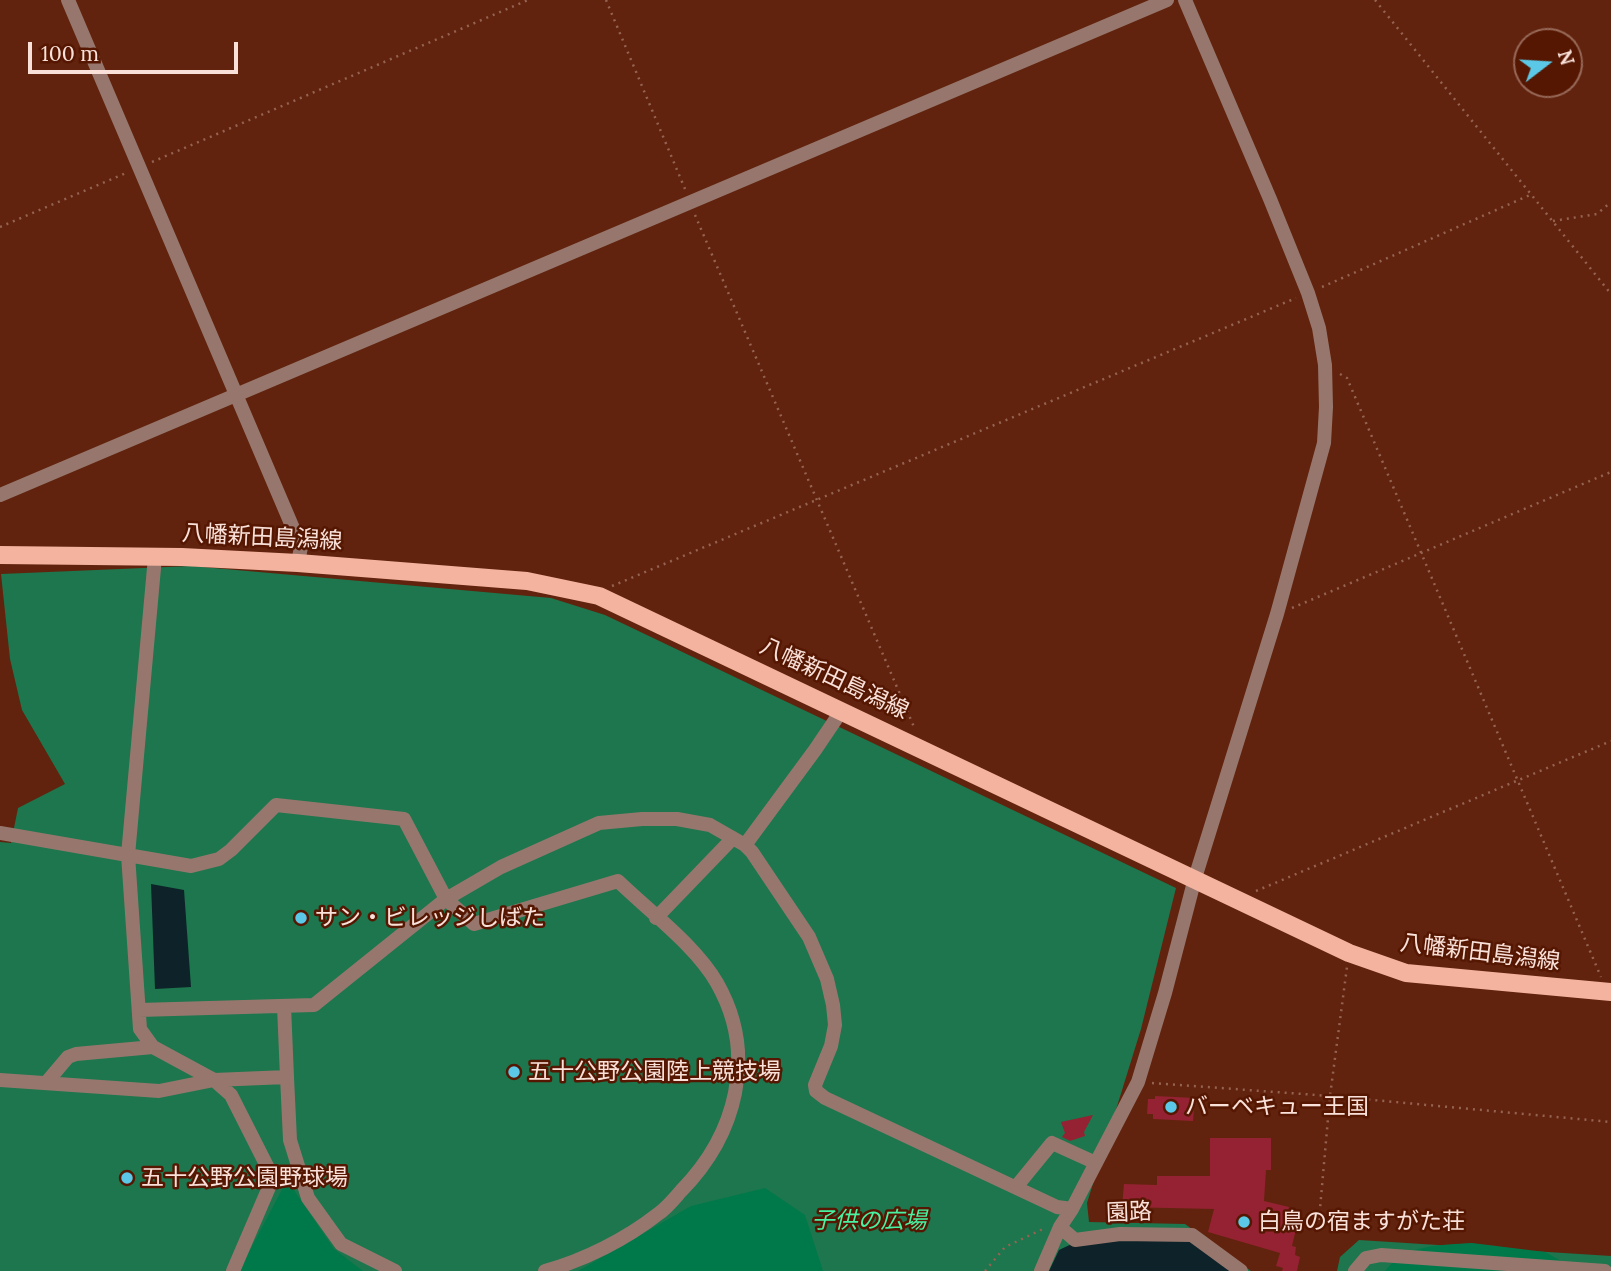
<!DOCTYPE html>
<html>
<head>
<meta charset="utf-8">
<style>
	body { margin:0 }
	#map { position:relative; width:1611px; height:1271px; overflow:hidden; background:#61230d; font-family:Lora,serif }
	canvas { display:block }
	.north { position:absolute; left:1513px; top:28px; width:70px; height:70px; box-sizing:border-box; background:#551702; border:2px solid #976858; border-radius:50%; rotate:73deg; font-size:19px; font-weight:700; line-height:28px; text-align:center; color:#f9e1d9 }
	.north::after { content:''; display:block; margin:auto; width:24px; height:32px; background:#5ac8e6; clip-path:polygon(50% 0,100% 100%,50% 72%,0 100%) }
	.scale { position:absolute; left:28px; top:42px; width:210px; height:32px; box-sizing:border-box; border:4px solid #f9e1d9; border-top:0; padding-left:9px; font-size:21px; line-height:24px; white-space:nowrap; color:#f9e1d9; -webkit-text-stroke:5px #551702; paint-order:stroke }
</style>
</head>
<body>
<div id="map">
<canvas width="1611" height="1271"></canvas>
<div class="north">N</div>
<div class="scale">100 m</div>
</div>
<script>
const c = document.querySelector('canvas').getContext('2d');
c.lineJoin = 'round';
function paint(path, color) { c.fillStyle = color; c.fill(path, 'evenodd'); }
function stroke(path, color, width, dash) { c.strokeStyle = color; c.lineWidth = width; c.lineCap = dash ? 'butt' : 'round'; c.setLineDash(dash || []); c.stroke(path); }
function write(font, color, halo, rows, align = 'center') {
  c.font = font + ' Lora,"Noto Sans JP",serif'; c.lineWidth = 5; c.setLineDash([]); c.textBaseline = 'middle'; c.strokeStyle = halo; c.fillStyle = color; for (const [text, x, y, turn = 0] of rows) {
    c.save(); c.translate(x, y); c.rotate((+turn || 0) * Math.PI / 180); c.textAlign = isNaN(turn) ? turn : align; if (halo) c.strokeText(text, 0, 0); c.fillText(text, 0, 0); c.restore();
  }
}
const green = new Path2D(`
	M191 566 551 598 605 615 1176 888 1141 1029 1087 1203 1089 1222 1185 1224 1251 1271H0V842L11 843 18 808 65 784 22 710 10 659 1 574Z
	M1359 1240 1611 1256V1271H1337L1340 1257Z`);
const forest = new Path2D(`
	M287 1180 334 1249 363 1271H239Z
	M765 1188 805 1215 823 1271H578L691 1206Z
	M1472 1243 1545 1252 1579 1271H1385C1405 1244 1441 1245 1472 1243Z`);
const water = new Path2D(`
	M151 884 184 890 191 987 155 989Z
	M1189 1237 1240 1271H1049L1059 1250 1076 1242Z`);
const building = new Path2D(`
	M1155 1096 1195 1098 1193 1121 1153 1119V1114H1147L1148 1099H1155Z
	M1093 1115 1084 1132 1085 1136 1070 1141 1062 1137 1065 1133 1061 1122Z
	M1210 1138H1271V1170H1266L1264 1201 1289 1207 1285 1222 1297 1225 1292 1246 1296 1247 1295 1255 1300 1257 1297 1271H1282L1283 1268 1276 1266 1280 1253 1208 1232 1214 1209 1122 1207 1124 1184 1157 1185V1176H1210Z`);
const path = new Path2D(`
	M606 0 685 189
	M1375 0 1611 294
	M152 162 528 0
	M695 215 914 727
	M1553 221 1597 214 1611 202
	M0 227 126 173
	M1322 287 1530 195
	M1340 374 1347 378 1601 977
	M612 586 1296 298
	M1292 608 1611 472
	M1256 891 1611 741
	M1152 1083 1330 1096 1611 1122
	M1319 1220 1330 1096 1347 967
	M985 1271 1005 1247 1043 1229`);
const minor = new Path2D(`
	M68 0 301 547 298 563
	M0 495 1167 0
	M155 557 128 855 140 1029 153 1047 214 1080 231 1095 273 1178 233 1271
	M0 833 191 866 219 859 231 850 276 805 404 819 446 899 474 924 618 881C649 911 696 946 717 983 758 1055 736 1135 681 1191 674 1199 667 1208 658 1214 626 1239 585 1260 545 1271
	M745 845 815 750 842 710
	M656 918 733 838
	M139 1010 314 1005 446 899 501 867 599 823 642 819H677L710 825 745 845 752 852 809 937 827 979 833 1005 835 1025 831 1046 815 1085 816 1091 825 1098 1057 1207 1072 1209
	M287 1077 290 1140 308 1198 341 1244 395 1271
	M0 1080 159 1091 214 1080 287 1077 284 1006
	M46 1083 68 1057 76 1054 153 1047
	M1016 1187 1052 1143 1096 1163
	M1060 1227 1072 1209 1138 1082 1165 993 1195 878 1277 614 1324 443 1326 407 1325 365 1319 328 1308 293 1270 199 1185 0
	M1041 1271 1060 1227 1075 1240 1120 1234 1192 1235 1241 1271
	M1355 1271 1366 1258 1381 1255 1605 1271`);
const major = new Path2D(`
	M0 555 182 557 298 563 527 581 599 596 1349 953 1406 973 1611 992`);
const markers = [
	[301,918,7,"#5ac8e6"],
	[514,1072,7,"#5ac8e6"],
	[1171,1107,7,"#5ac8e6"],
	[127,1178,7,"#5ac8e6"],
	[1244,1222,7,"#5ac8e6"]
];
const streetNames = [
	["八幡新田島潟線",262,538,3],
	["八幡新田島潟線",834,679,25],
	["八幡新田島潟線",1480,953,7],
	["園路",1129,1213,-2]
];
const poiNames = [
	["サン・ビレッジしばた",315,918],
	["五十公野公園陸上競技場",528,1072],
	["バーベキュー王国",1185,1107],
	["五十公野公園野球場",141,1178],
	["白鳥の宿ますがた荘",1258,1222]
];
const parkNames = [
	["子供の広場",869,1221]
];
paint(green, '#1d764d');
paint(forest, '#00794a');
paint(water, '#0d2329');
paint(building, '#942232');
stroke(path, '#956352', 2.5, [2, 5]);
stroke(minor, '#97776d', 14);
stroke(major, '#f4b39e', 18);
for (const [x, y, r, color] of markers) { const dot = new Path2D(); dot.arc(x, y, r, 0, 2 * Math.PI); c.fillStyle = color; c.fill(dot); stroke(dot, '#551702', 2.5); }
write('23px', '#f9e1d9', '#551702', streetNames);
write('23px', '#f9e1d9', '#551702', poiNames, 'left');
write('italic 23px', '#47f2a3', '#551702', parkNames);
</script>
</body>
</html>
